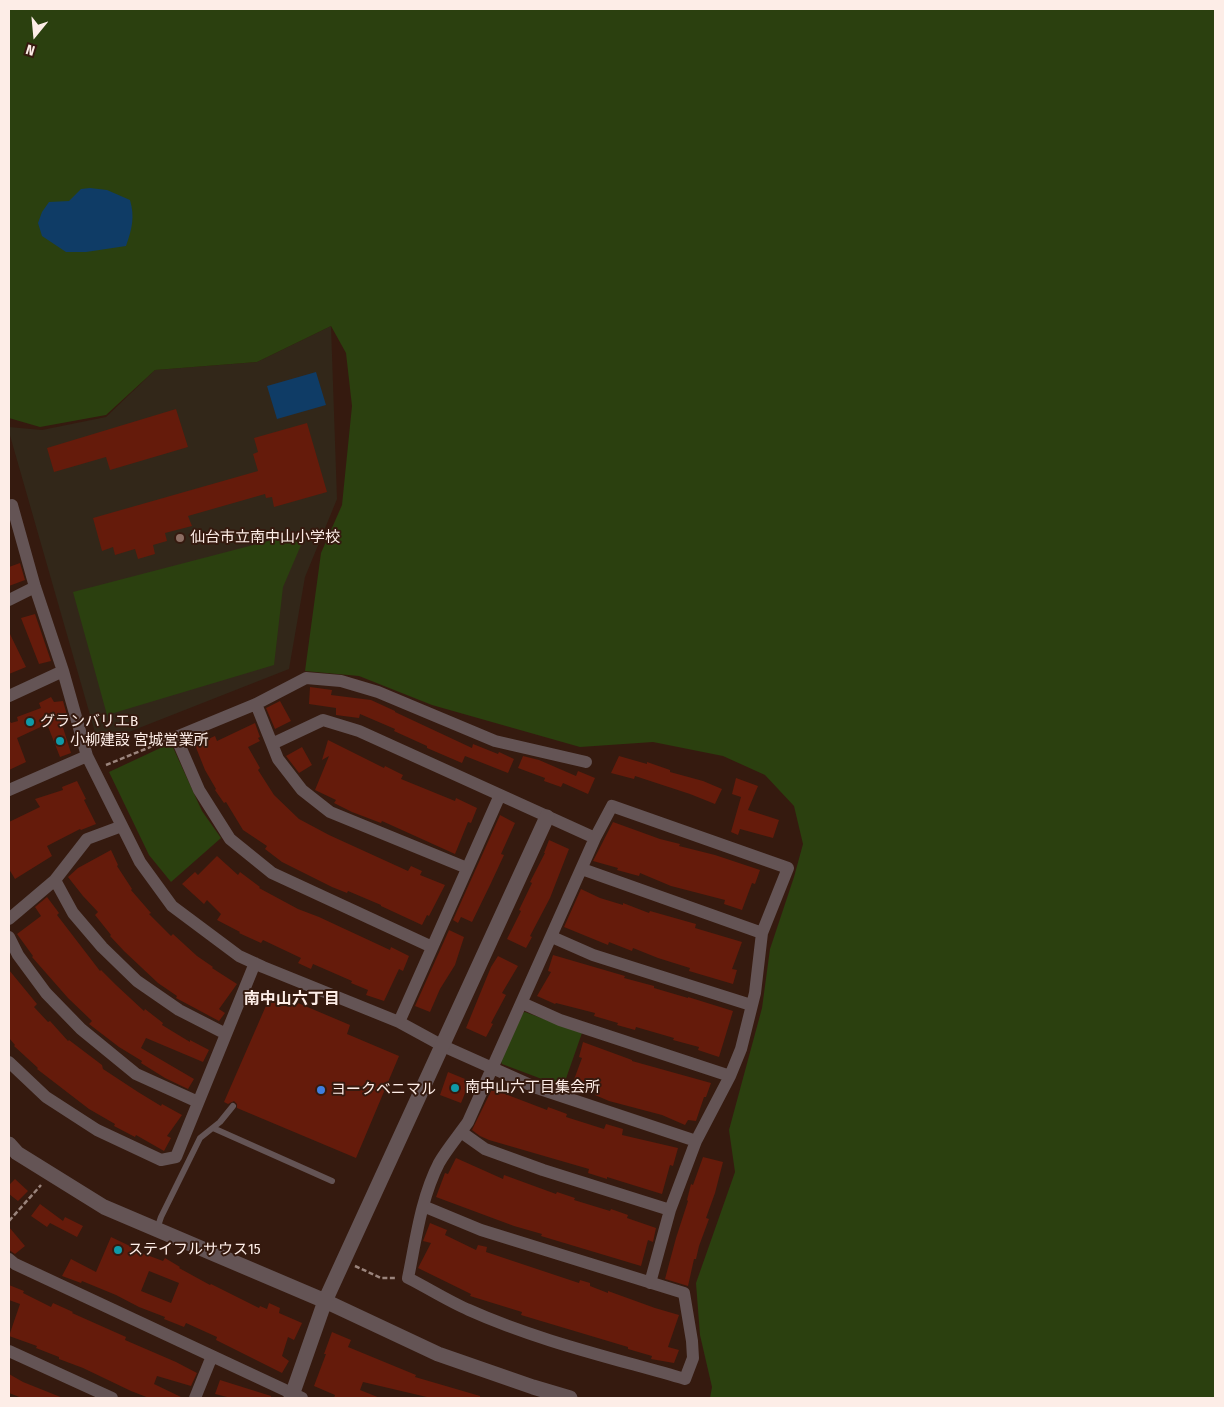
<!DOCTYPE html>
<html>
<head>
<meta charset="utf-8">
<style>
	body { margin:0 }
	#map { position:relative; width:1224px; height:1407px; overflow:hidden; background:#351a0f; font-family:"Fira Sans Condensed",sans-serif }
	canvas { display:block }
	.frame { position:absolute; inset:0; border:10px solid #fdede7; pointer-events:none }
	.north { position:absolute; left:10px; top:10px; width:50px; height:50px; -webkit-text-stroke:4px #351a0f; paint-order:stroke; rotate:197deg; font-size:14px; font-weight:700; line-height:20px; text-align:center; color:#fdede7 }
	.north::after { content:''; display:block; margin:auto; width:18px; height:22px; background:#fdede7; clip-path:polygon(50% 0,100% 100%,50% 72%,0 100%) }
</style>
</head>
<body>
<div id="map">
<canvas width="1224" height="1407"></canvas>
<div class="frame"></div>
<div class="north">N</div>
</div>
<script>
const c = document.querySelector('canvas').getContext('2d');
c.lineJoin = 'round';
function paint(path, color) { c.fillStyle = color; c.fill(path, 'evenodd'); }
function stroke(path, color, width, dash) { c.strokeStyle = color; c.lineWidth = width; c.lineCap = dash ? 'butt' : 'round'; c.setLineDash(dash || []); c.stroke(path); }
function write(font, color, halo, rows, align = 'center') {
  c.font = font + ' "Fira Sans Condensed","Noto Sans JP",sans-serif'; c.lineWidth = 4; c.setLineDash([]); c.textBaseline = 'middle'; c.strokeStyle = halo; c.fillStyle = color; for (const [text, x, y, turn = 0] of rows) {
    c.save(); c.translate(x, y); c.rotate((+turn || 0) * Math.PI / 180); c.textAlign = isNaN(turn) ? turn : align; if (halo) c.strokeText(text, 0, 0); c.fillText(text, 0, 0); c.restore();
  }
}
const education = new Path2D(`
	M331 326 337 499 305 577 289 669 106 741 96 736 9 432V427L42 430 106 417 155 370 257 362Z`);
const green = new Path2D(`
	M9 9H1215V1398H710L712 1387 700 1335 696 1283 735 1172 729 1130 762 1008 770 949 794 877 803 844 794 806 765 775 723 756 653 742 580 747 432 705 359 676 305 671 321 553 342 505 352 406 346 353 331 326 257 362 155 370 106 415 40 427 9 418Z
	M307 531 283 587 274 665 107 715 73 592Z
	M171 743 202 811 221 838 171 882 149 855 109 772Z
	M525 1012 582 1033 563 1087 502 1064 500 1059 520 1014Z`);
const water = new Path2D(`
	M90 188 107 190 130 200C135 217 132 229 126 246L86 252H66L42 236 38 223 42 212 49 202 69 201 81 189Z
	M316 372 326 405 277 419 267 386Z`);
const building = new Path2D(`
	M176 409 188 447 110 470 106 457 54 472 47 448Z
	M307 423 327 492 274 507 272 497 266 498 265 494 188 516 192 526 165 533 167 541 153 545 155 554 138 559 135 549 115 555 113 547 102 551 93 518 258 471 253 454 258 452 254 438Z
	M20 563 25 580 9 586V567Z
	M35 614 51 661 39 664 21 618Z
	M9 632 26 667 9 674Z
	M310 687 332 690 331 695 371 700 395 711V712L472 748 473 744 498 754 499 752 514 759 508 773 465 756 462 763 427 748V746L394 731 395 729 360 714 359 718 336 715V708L309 704Z
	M51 697 54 702 63 701 67 715 60 718 71 753 60 757 47 724 17 738 26 762 9 770V720L11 723 18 721 17 717 41 708 39 703Z
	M280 701 291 721 275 729 266 708Z
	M255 723 260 737 258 738 260 741 248 747 260 768 258 770 274 795 299 819 329 835 408 871 411 866 422 871 420 875 445 885 429 916 427 915 422 925 381 906V905L348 891 347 893 332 887 282 862 265 849 267 846 243 830 226 802 224 803 215 790 216 789 205 770 195 745 215 736 217 741Z
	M328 740 384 768 385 766 403 775 401 779 455 801 456 798 477 808 471 823 468 822 455 854 382 821 381 823 352 812 334 803 336 800 315 790 329 756 322 760Z
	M302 747 312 765 299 773 286 756Z
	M523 756 539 760 576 776 578 771 595 778 588 794 563 783 561 787 544 781 545 778 518 768Z
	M619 756 647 764V762L670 770V772L703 781 722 789 715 804 690 794 635 776 634 779 611 773Z
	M736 778 758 786 748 810 779 820 773 838 740 829 738 835 731 832 741 797 732 794Z
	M77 781 86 799 84 800 96 824 81 830 80 829 47 846 52 856 15 879 9 869V822L40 807 35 799 63 790 62 787Z
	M500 815 515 823 501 854 504 855 491 883 472 922 461 917 458 923 453 920Z
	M613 822 660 839 680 844 679 846 715 855 760 870 755 884 752 883 742 910 724 904 725 900 671 886 640 873 639 876 617 870 618 868 593 861Z
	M549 840 569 849 550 898 530 936 532 937 526 948 507 939 521 911 519 910 532 883 530 882 545 853H544Z
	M111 850 118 865 117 866 132 889 131 890 151 913 149 914 171 936 173 934 197 956 213 967 212 968 237 984 219 1009 225 1013 219 1021 176 998 177 996 158 983 124 951 110 936 111 935 95 915 98 912 83 896 68 877 78 868Z
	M217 856 238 875 240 872 260 887 259 888 298 909 319 917 390 950 391 947 409 956 403 971 399 969 384 1001 366 995 368 990 351 983 352 981 313 964 311 969 298 963 301 958 263 940 261 943 239 933 240 932 217 920 221 914 207 900 204 904 182 884 195 872 198 875Z
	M581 889 600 898 623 905V903L649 913 650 911 696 924 695 928 742 942 732 969 737 970 733 984 689 971 690 968 658 958 633 948 632 951 609 942 608 945 564 927Z
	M47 897 59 913 57 915 100 971 101 970 116 985 144 1011 145 1009 163 1023 162 1025 190 1042V1040L209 1050 203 1062 146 1038 141 1048 194 1079 188 1089 165 1078 141 1063 142 1061 119 1047 89 1024 92 1021 68 998 32 957 33 956 17 934 41 916 35 907Z
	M449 930 464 937 455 965 440 989 430 1012 415 1006Z
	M553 955 625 976 624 978 654 986V988L688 998V997L733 1011 719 1057 698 1050 699 1047 673 1040 674 1038 636 1027 635 1030 617 1025 618 1023 594 1016 595 1013 556 1003 555 1004 537 996 551 972 548 971Z
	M498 956 518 966 502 993 506 995 491 1023 493 1024 486 1037 466 1028 491 967Z
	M9 970 37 1004 34 1007 48 1022 50 1021 68 1041 69 1040 102 1065 103 1069 138 1092 161 1106 162 1104 182 1115 167 1136 171 1138 164 1151 136 1135 135 1137 114 1126 115 1124 89 1109 37 1069 38 1068 14 1046 15 1045 9 1038Z
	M272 992 350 1025 347 1034 399 1056 356 1158 237 1108V1104L234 1101 228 1104 224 1102Z
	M583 1042 632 1060V1061L711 1083 706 1097H704L696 1121 688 1120 685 1125 662 1115 609 1101 595 1095 597 1091 572 1085 582 1058 579 1057Z
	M448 1072 470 1081 461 1103 440 1095Z
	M492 1089 547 1110 548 1107 567 1114 566 1117 604 1129 606 1124 623 1129 622 1135 678 1148 673 1166 670 1165 662 1194 607 1177V1179L588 1173 589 1169 489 1140 480 1136 472 1130Z
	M703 1157 723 1162 715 1193 706 1218 709 1219 699 1246 696 1259H694L688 1286 665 1279 676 1238 688 1201 687 1200 691 1184 693 1185Z
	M456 1158 503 1179 504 1175 556 1194 557 1192 575 1198 574 1200 610 1211 611 1209 628 1215 627 1218 656 1228 653 1242 648 1240 641 1266 541 1236 542 1234 514 1226 436 1197 445 1173 448 1174Z
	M15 1179 28 1191 18 1201 9 1194V1185Z
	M40 1204 63 1221 65 1217 83 1226 77 1237 50 1223 47 1227 31 1216Z
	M430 1223 447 1230 445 1235 476 1250 478 1245 487 1247 486 1252 579 1283 580 1280 590 1283V1286L608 1293V1291L655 1308 679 1315 668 1347 679 1350 674 1363 651 1359 652 1356 628 1349V1347L521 1315 522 1312 470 1296 471 1294 418 1268 431 1243 423 1241Z
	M9 1227 25 1246 15 1254 9 1250Z
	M111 1237 132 1247 131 1249 163 1261 165 1258 180 1267 179 1268 210 1285 211 1284 259 1308 260 1306 267 1309 269 1303 280 1308 279 1313 302 1323 294 1340 288 1337 282 1356 289 1361 282 1373 216 1340 217 1337 186 1323 184 1327 164 1319 165 1317 139 1307 116 1295 82 1281 81 1283 62 1276 71 1259 96 1272ZM149 1271 179 1283 171 1303 141 1291Z
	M9 1285 24 1291 23 1293 51 1307 53 1303 73 1312 72 1313 126 1337 125 1340 176 1362 197 1373 191 1386 157 1376 154 1384 183 1398H149L131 1391 83 1368 59 1359V1357L36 1348 37 1346 9 1336 20 1304 9 1300Z
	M332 1332 351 1340 348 1347 416 1375 415 1377 480 1396V1398H431L363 1382 360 1390 380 1398H334L335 1395 314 1386 326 1354H324Z
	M9 1374 23 1382 63 1398H22L9 1393Z
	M220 1380 271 1396V1398H231L215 1394Z`);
const path = new Path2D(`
	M106 765 165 741
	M9 1221 41 1185
	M355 1266 381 1278H396`);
const service = new Path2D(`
	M213 1128 332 1181
	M157 1229 161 1217 200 1138 220 1122 233 1106`);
const minor = new Path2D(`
	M9 506 12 505 35 587 63 671 87 756 140 862 172 906 239 956 263 967 399 1022 443 1046 537 1088 696 1141
	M9 600 35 587
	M9 696 63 671
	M256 704 278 759 302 790 330 812 467 868
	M272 744 323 720 359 731 595 838
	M9 790 87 756
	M582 869 762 933
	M55 880 73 913 102 947 137 981 179 1010 226 1034
	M9 919 55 880 87 839 122 826
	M9 937 18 955 46 993 81 1029 136 1074 198 1102
	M552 937 593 955 751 1005
	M432 947 272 873 230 839 199 790 176 737 256 704 306 678 341 681 378 692 495 741 586 762
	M522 1003 560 1020 730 1076
	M399 1022 500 795
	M9 1062 46 1097 97 1130 161 1160 176 1157 255 963
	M461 1132 485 1149 543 1170 670 1210
	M423 1206 481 1230 684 1293 692 1341 693 1358 685 1379C613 1358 538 1341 469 1310 448 1301 428 1288 408 1278 416 1239 421 1198 439 1163 447 1149 459 1135 468 1122L595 838 612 806 788 868 762 933 755 993 741 1049 730 1076 696 1141 670 1210 650 1283
	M9 1259 15 1264 302 1398
	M9 1351 112 1398
	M195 1398 212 1356`);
const tertiary = new Path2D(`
	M9 1144 17 1153 104 1207 325 1301 438 1354 533 1387 570 1398
	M291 1398 325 1301 547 817`);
const markers = [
	[180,538,5,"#8d6e63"],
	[30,722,5,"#0f9aa8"],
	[60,741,5,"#0f9aa8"],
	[455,1088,5,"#0f9aa8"],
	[321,1090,5,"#3f7fe0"],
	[118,1250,5,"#0f9aa8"]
];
const poiNames = [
	["仙台市立南中山小学校",190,538],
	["グランバリエB",40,722],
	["小柳建設 宮城営業所",70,741],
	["南中山六丁目集会所",465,1088],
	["ヨークベニマル",331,1090],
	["ステイフルサウス15",128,1250]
];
const neighbourhoodNames = [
	["南中山六丁目",292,1000]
];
paint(education, '#322719');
paint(green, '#2b400f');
paint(water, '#0f3c66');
paint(building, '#651b0b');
stroke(path, '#9a847c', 2.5, [5, 2.5]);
stroke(service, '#645455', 6);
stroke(minor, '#645455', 12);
stroke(tertiary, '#645455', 15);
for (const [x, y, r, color] of markers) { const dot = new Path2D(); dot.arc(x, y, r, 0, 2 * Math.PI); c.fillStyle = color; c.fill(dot); stroke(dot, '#351a0f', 2); }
write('15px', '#fdede7', '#351a0f', poiNames, 'left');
write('bold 16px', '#fdede7', '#351a0f', neighbourhoodNames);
</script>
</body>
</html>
